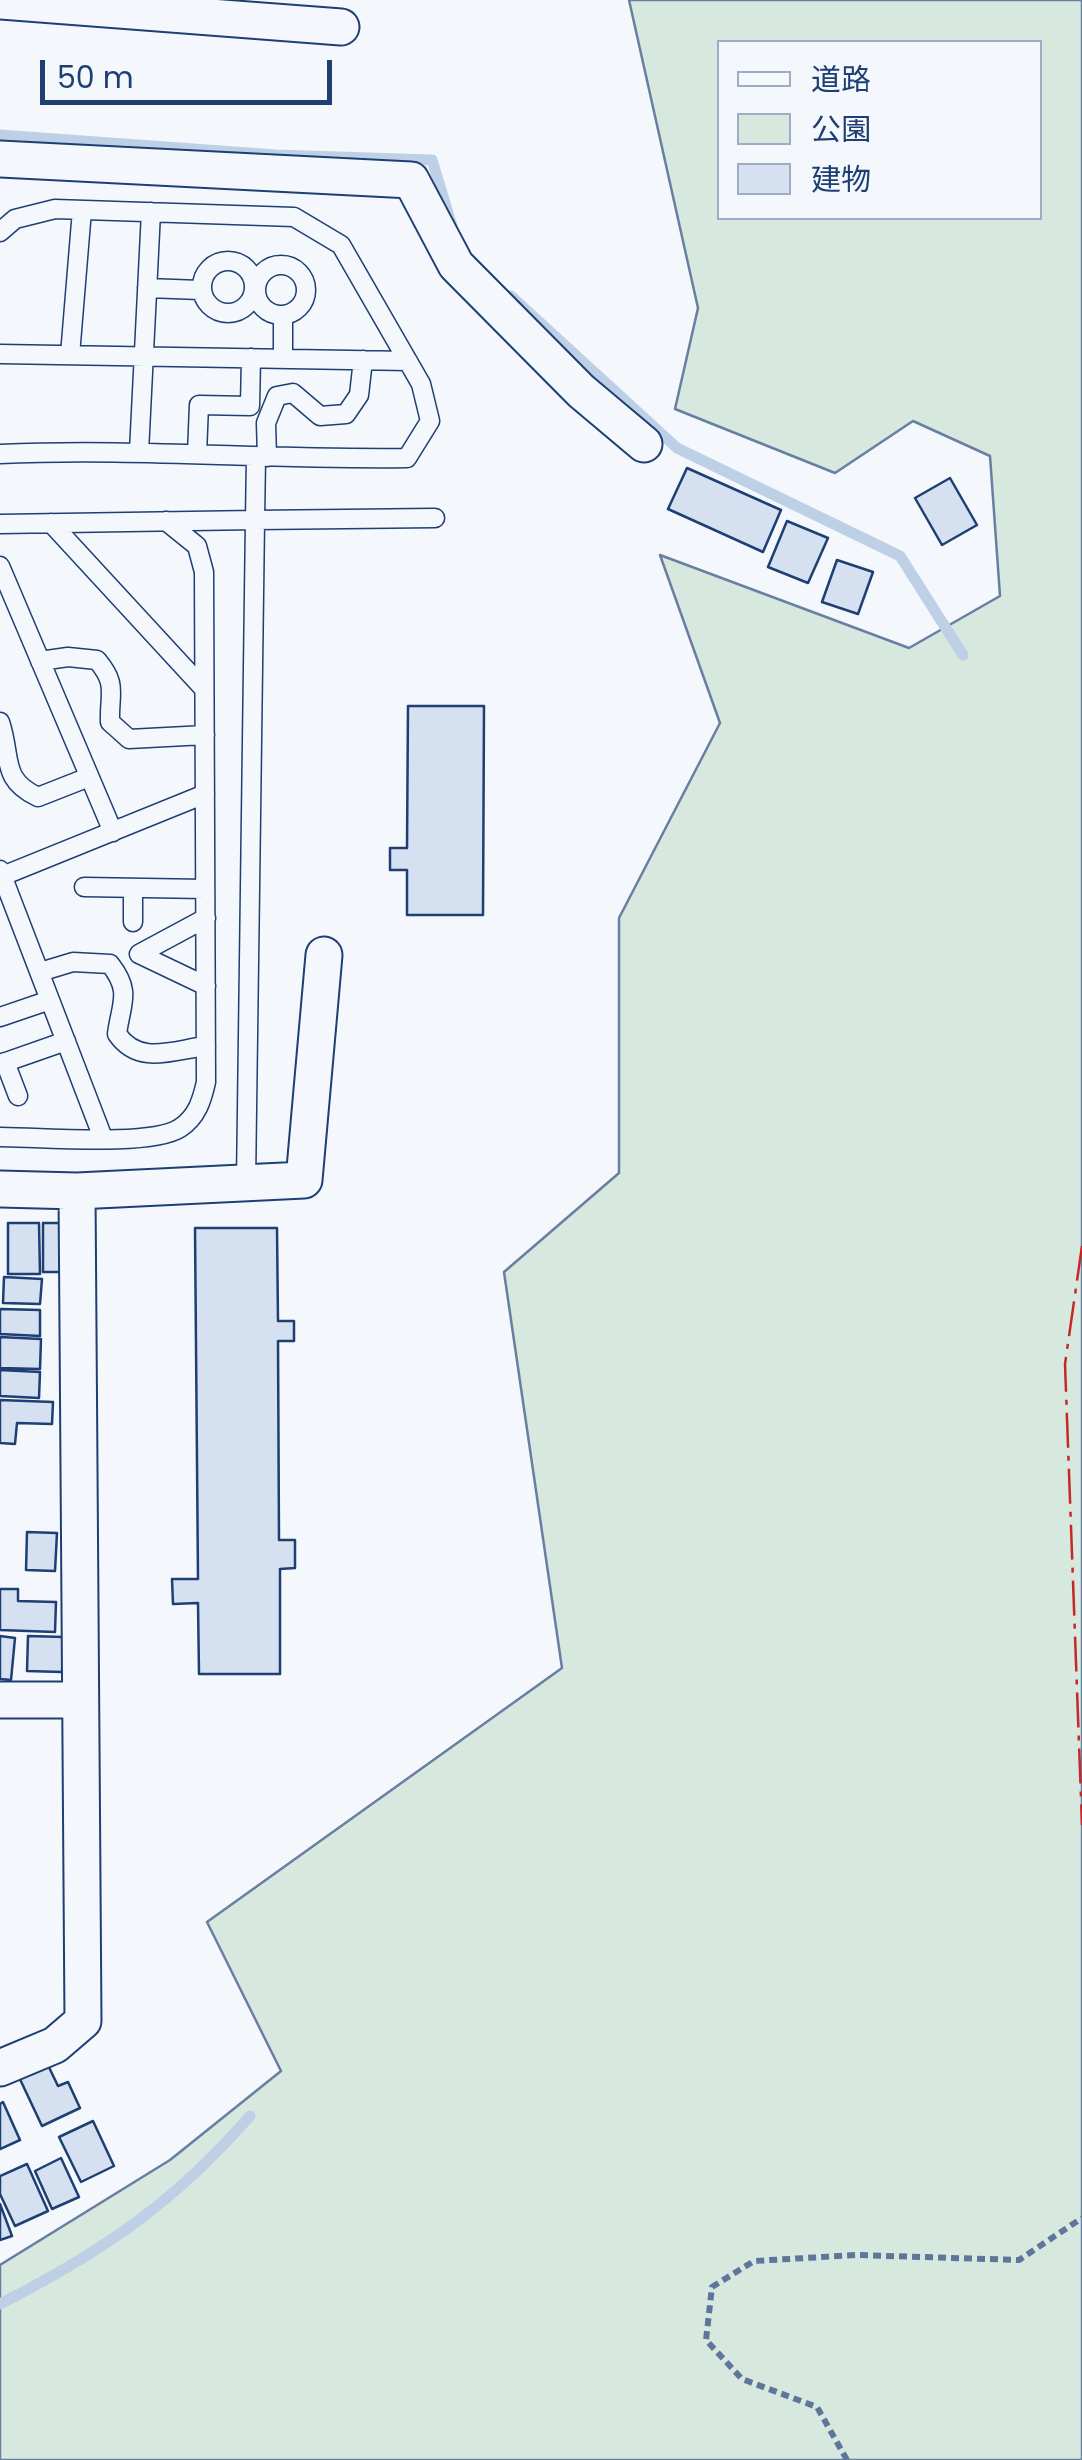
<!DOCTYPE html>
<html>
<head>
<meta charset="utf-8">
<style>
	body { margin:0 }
	#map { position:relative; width:1082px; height:2460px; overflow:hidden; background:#f4f7fb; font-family:Poppins,"Noto Sans JP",sans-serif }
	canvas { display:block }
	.legend { position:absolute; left:717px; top:40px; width:325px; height:180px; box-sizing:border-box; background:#f4f7fb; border:2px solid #9eadc5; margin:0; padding:12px 18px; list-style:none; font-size:30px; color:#1d3f73 }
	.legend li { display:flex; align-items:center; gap:20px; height:50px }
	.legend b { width:50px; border:2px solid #9eadc5 }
	.scale { position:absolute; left:40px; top:60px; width:292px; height:45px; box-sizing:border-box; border:5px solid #1d3f73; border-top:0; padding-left:12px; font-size:30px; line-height:35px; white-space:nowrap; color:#1d3f73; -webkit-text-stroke:8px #f4f7fb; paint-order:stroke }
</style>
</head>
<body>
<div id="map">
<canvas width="1082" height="2460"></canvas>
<ul class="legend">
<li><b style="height:12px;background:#f4f7fb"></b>道路</li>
<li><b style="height:28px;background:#d7e8df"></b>公園</li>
<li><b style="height:28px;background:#d5e0f0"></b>建物</li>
</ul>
<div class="scale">50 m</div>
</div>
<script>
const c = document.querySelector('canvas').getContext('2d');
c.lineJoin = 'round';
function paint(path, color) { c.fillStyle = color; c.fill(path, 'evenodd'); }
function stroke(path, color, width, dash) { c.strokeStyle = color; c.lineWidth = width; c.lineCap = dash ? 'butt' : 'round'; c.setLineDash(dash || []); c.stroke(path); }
const green = new Path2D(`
	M629 0H1082V2460H0V2265L170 2160 281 2071 207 1922 562 1668 504 1272 619 1173V918L720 723 660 555 909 648 1000 596 990 456 913 421 835 473 675 409 698 308ZM720 42H1040V218H720Z`);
const stream = new Path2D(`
	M0 135 276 155 432 160 452 226
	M511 296 677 448 900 556 963 655
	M0 2304C102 2252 174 2203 250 2116`);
const building = new Path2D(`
	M687 468 781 510 763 552 668 509Z
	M950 478 977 525 942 545 915 498Z
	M787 521 828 538 808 583 768 567Z
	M837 560 873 572 858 614 822 602Z
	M408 706H484L483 915H407V870H390V848H407Z
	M8 1223H39L40 1274H8Z
	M43 1223H64L65 1272H43Z
	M195 1228H277L278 1321H294V1341H278L279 1540H295V1568L280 1569V1674H199L198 1603 173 1604 172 1579H198Z
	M4 1277 42 1279 40 1304 3 1303Z
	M0 1309 40 1310V1336L0 1334Z
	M0 1337 41 1339 40 1369 0 1368Z
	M0 1370 40 1372 39 1398 0 1396Z
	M0 1400 53 1402 52 1424 17 1423 15 1444 0 1443Z
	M27 1532 57 1533 55 1571 26 1570Z
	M0 1589H18V1601L56 1602 55 1632 0 1630Z
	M0 1636 15 1638 11 1680 0 1679Z
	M28 1636 64 1637 62 1672 27 1671Z
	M46 2061 58 2086 68 2082 80 2108 42 2126 18 2075Z
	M3 2102 20 2140 0 2149V2104Z
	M93 2121 114 2166 81 2182 59 2137Z
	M61 2158 79 2197 52 2209 35 2171Z
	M27 2164 48 2211 15 2226 0 2194V2176Z
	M0 2204 12 2236 0 2240Z`);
const path = new Path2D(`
	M847 2460 817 2407 742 2379 706 2340 712 2287 754 2261 857 2255 1019 2260 1082 2218`);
const service = new Path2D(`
	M0 232 15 219 55 209 294 217 341 245 421 384 430 421 407 458C271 460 136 448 0 454
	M202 287a26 26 0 1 1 52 0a26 26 0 1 1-52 0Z
	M256 290a25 25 0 1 1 50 0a25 25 0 1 1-50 0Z
	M147 288 200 290
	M0 354 408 361
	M70 355 82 210
	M283 359V317
	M139 452 151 212
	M197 454 199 405 250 406 251 358
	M267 457 266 423 277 396 293 393 320 416 346 414 359 395 363 360
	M51 523 204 689
	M0 524 255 520 256 457
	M0 566 113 832
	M40 661 68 657 97 660C118 685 109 692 110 722L129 739 205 735
	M0 722C12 758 0 779 38 797L89 777
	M0 870 103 1138
	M0 877 205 794
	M84 887 205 889
	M206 918 139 954 206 986
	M133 922V888
	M40 972 73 962 110 964C132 992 121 1003 117 1034 139 1066 173 1050 206 1046
	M0 1017 50 1000
	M5 1062 18 1096
	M0 1064 66 1041
	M0 1137C39 1137 151 1147 180 1128 197 1117 202 1100 206 1082L204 572 197 546 166 521
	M246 1183 255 520 435 518`);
const minor = new Path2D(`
	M0 1 341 27
	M0 159 411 180 456 265 581 391 644 444
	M0 1189 77 1191 304 1180 324 955
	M0 1700H79
	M0 2068 55 2045 83 2021 77 1191`);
const power = new Path2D(`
	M1082 1246 1065 1364 1082 1825`);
paint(green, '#d7e8df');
stroke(green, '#687fa3', 2.5);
stroke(stream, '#bed0e5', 11);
paint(building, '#d5e0f0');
stroke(building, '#1d3f73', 2.5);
stroke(service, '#1d3f73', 21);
stroke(minor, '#1d3f73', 39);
stroke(path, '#5e769c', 6, [8, 5]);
stroke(service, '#f4f7fb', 18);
stroke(minor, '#f4f7fb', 35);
stroke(power, '#c62828', 2.5, [35, 8, 5, 8]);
</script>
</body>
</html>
